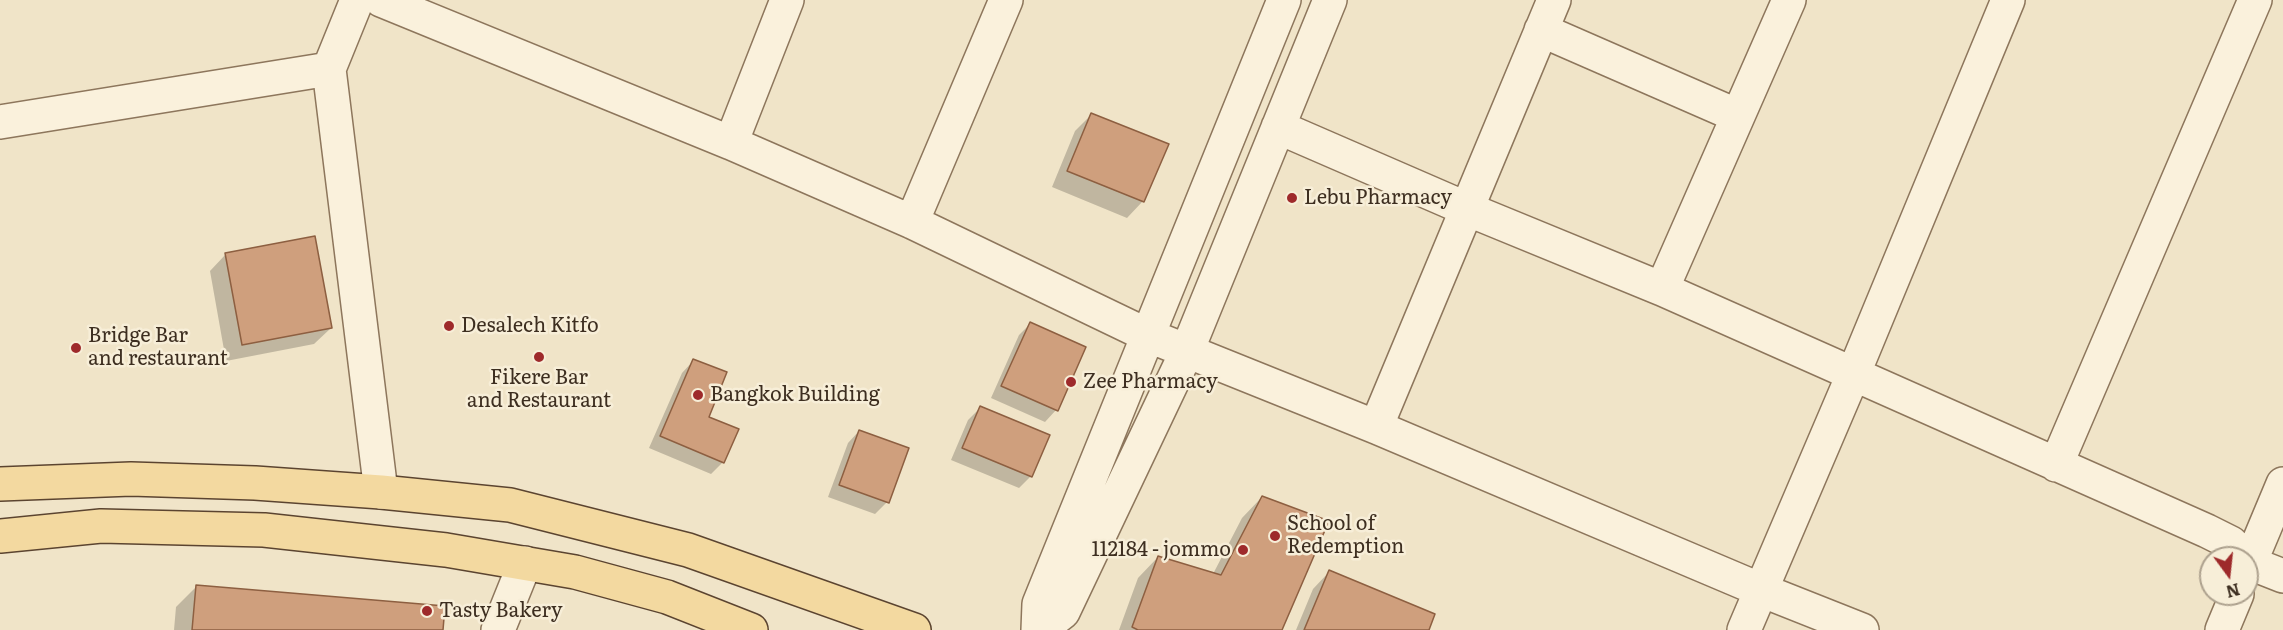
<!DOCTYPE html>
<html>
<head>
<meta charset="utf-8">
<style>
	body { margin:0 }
	#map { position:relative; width:2283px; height:630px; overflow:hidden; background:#f0e4c8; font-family:Literata,serif }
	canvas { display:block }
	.north { position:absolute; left:2199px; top:546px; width:60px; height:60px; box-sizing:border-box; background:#f7eed8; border:2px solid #ada18e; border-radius:50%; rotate:165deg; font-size:16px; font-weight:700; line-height:24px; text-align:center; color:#3d2e20 }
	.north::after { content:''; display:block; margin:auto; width:21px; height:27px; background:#9e2a2b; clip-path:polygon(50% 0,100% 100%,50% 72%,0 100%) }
</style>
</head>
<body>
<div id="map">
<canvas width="2283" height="630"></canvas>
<div class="north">N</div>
</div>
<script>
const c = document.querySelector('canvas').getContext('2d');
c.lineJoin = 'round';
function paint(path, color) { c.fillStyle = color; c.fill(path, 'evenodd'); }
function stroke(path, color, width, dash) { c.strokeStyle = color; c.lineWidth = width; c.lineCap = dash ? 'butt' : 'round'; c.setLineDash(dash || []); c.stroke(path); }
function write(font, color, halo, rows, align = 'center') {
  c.font = font + ' Literata,serif'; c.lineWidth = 5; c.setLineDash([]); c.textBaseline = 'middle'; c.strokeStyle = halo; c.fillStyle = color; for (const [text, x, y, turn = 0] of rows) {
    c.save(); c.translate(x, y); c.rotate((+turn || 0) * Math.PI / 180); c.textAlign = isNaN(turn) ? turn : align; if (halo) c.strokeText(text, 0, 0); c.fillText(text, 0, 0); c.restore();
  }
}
const shadow = new Path2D(`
	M1092 114 1143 201 1127 218 1052 187 1075 131Z
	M226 254 331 328 314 344 226 361 210 271Z
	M1030 324 1056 410 1045 422 991 398 1019 335Z
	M693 361 707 418 723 462 711 474 649 448 682 373Z
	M980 408 1031 476 1019 488 951 460 968 420Z
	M859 431 887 502 875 514 828 497 848 443Z
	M1262 497 1280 630H1119L1138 578 1158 557 1213 574 1242 518Z
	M1329 572 1427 630H1296L1313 589Z
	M196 587 442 630H174L176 607Z`);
const building = new Path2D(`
	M1091 113 1169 144 1144 202 1067 171Z
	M315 236 332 328 242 345 225 253Z
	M1030 322 1086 347 1058 411 1001 386Z
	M693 359 727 372 709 417 739 429 724 463 660 436Z
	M980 406 1050 435 1032 477 962 448Z
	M859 430 909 448 889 503 839 485Z
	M1262 496 1329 521 1282 630H1138L1132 627 1158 556 1221 575Z
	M1329 570 1435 614 1429 630H1304Z
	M196 585 445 606 443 630H192Z`);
const minor = new Path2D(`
	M357 0 329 69 381 492
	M381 0 731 143 912 222 1147 335 1376 427 1761 590 1862 630
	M1541 30 1738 116
	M0 122 329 69
	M1278 127 1467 209 1662 289 2207 531 2231 543 2245 558
	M731 143 787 0
	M912 222 1006 0
	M1662 289 1789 0
	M1376 427 1554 0
	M2056 465 2255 0
	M2247 560 2250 563 2283 576
	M2247 570 2283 484
	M498 630 525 563
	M1038 630 1039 604 1284 0
	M1040 630 1063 612 1187 351 1330 0
	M1744 630 1853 375 2008 0
	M2222 630 2237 594`);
const primary = new Path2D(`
	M0 484 131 479 255 483 381 492 510 505 688 550 914 630
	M0 536 101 526 264 530 446 550 575 572 667 597 751 630`);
const markers = [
	[1292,198,6,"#9e2a2b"],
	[449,326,6,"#9e2a2b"],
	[76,348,6,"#9e2a2b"],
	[539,357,6,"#9e2a2b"],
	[1071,382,6,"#9e2a2b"],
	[698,395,6,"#9e2a2b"],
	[1275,536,6,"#9e2a2b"],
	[1243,550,6,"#9e2a2b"],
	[427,611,6,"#9e2a2b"]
];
const poiNames = [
	["Lebu Pharmacy",1304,198],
	["Desalech Kitfo",461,326],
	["Bridge Bar",88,336],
	["and restaurant",88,359],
	["Fikere Bar",539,378,"center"],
	["and Restaurant",539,401,"center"],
	["Zee Pharmacy",1083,382],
	["Bangkok Building",710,395],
	["School of",1287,524],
	["Redemption",1287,547],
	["112184 - jommo",1231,550,"right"],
	["Tasty Bakery",439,611]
];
paint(shadow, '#0003');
paint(building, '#cf9f7d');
stroke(building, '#8d5f41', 1.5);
stroke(minor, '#8d765c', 36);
stroke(primary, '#5b4430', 36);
stroke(minor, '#faf1dc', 33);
stroke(primary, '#f3d9a0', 33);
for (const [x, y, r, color] of markers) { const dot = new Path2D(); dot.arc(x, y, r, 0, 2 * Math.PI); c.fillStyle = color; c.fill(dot); stroke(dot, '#f7eed8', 2); }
write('20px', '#3d2e20', '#f7eed8', poiNames, 'left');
</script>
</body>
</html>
